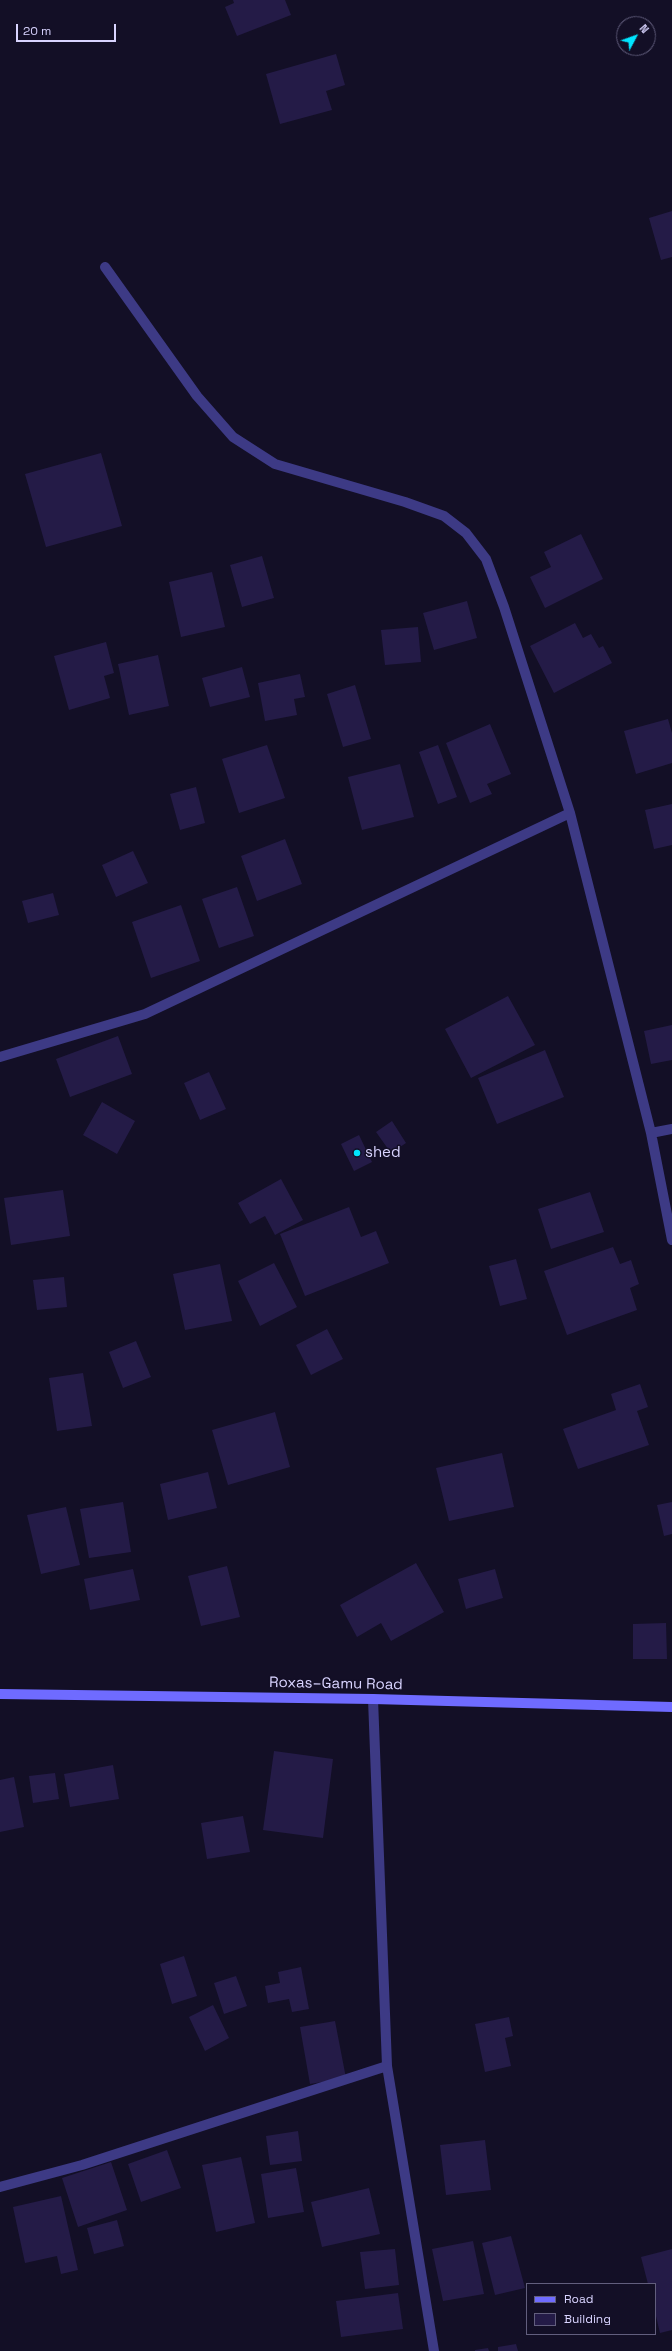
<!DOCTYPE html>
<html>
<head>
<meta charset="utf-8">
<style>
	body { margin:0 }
	#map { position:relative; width:672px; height:2351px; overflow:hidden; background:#130f26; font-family:"Space Grotesk",sans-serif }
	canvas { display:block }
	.legend { position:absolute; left:526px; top:2283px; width:130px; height:52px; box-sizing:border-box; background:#130f26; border:1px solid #625e7d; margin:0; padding:5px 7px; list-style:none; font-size:12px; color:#d9d4ff }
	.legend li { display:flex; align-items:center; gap:8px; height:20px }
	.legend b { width:20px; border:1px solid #625e7d }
	.north { position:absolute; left:616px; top:16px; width:40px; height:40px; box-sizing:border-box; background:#130f26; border:1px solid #625e7d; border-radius:50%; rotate:49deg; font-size:11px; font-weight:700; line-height:16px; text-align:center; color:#d9d4ff }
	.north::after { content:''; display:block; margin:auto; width:14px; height:18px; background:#00e5ff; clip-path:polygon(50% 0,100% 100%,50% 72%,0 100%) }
	.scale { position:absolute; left:16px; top:24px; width:100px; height:18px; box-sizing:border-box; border:2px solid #d9d4ff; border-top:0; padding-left:5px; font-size:12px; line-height:14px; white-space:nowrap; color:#d9d4ff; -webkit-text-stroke:3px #130f26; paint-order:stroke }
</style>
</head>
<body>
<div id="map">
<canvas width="672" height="2351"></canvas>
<ul class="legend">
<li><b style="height:5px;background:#6f6bff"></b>Road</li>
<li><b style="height:11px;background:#241b47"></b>Building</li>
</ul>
<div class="north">N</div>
<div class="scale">20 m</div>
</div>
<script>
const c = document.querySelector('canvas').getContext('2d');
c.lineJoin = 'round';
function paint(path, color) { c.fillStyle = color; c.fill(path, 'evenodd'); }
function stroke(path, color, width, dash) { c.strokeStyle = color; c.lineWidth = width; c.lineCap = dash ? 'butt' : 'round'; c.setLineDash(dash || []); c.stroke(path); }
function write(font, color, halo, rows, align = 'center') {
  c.font = font + ' "Space Grotesk",sans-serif'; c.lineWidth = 3; c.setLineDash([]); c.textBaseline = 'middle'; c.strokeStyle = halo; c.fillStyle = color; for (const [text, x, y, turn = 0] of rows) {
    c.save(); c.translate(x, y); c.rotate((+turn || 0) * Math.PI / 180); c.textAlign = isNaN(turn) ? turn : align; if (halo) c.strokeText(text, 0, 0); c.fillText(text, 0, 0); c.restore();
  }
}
const building = new Path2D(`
	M233 0H285L291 15 237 36 225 7 234 3Z
	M336 54 345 85 326 91 332 110 280 124 266 74Z
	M672 211V257L661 260 649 218Z
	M101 453 122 526 46 547 25 474Z
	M581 534 603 579 545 608 530 577 551 567 544 552Z
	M262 556 274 598 242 607 230 565Z
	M212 572 225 627 181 637 169 582Z
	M467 601 477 638 434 650 423 613Z
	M575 623 583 638 591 634 599 648 603 646 612 663 554 693 530 646Z
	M418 627 421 662 385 665 381 630Z
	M106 642 114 673 104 676 110 698 69 710 54 656Z
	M158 655 169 706 129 715 118 664Z
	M242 667 250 697 210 707 202 678Z
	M300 674 305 697 294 699 297 715 265 721 258 683Z
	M355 685 371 739 343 747 327 694Z
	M668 719 672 733V763L636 774 624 731Z
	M490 724 511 774 487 784 492 794 470 803 446 743Z
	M267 745 285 798 239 813 222 759Z
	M438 745 457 797 438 804 419 752Z
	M400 764 414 817 362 830 348 777Z
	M196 787 205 823 180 830 170 794Z
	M672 804V845L654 849 645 810Z
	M285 839 302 884 257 901 241 856Z
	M133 851 148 883 116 897 102 865Z
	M237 887 254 936 219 948 202 899Z
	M53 893 59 915 28 923 22 901Z
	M181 905 200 961 151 978 132 922Z
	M508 996 535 1045 471 1078 445 1029Z
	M672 1025V1060L651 1064 644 1031Z
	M118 1036 132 1074 70 1097 56 1059Z
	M545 1050 564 1097 497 1124 478 1078Z
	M209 1072 226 1109 200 1120 184 1083Z
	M102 1102 135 1121 117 1154 83 1135Z
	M392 1121 406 1143 391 1153 376 1132Z
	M359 1135 372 1162 354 1171 341 1144Z
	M281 1179 303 1220 275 1235 265 1216 250 1224 238 1203Z
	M63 1190 70 1236 11 1245 4 1198Z
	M590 1192 604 1232 551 1249 538 1209Z
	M349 1207 361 1237 376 1231 389 1263 305 1296 280 1234Z
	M613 1247 620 1264 631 1260 639 1284 630 1288 637 1310 567 1335 544 1271Z
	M516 1259 527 1299 500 1306 489 1266Z
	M274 1263 297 1307 260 1326 238 1281Z
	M220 1264 232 1321 185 1330 173 1274Z
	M64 1277 67 1307 37 1310 33 1280Z
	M327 1329 343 1359 311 1375 296 1345Z
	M136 1341 151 1377 123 1388 109 1352Z
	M83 1373 92 1426 57 1431 49 1378Z
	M640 1384 648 1407 637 1411 649 1445 578 1469 563 1429 616 1410 611 1394Z
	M275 1412 290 1467 228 1485 212 1430Z
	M502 1453 514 1507 449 1521 436 1468Z
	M208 1472 217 1508 168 1520 160 1484Z
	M123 1502 131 1552 89 1558 80 1509Z
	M672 1502V1534L664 1536 657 1505Z
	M66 1507 80 1565 41 1574 27 1515Z
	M416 1563 444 1612 391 1641 381 1623 357 1637 340 1605Z
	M227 1566 240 1617 201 1626 188 1576Z
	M133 1569 140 1600 90 1610 84 1579Z
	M495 1569 503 1598 466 1609 458 1579Z
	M666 1623 667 1659H633V1624Z
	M274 1751 333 1759 323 1838 263 1830Z
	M113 1765 119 1799 70 1807 64 1774Z
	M55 1773 59 1799 33 1803 29 1776Z
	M14 1777 24 1827 0 1832V1780Z
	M243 1816 250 1852 207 1859 201 1823Z
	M184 1956 197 1996 172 2004 160 1964Z
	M301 1967 309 2009 292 2012 289 1999 268 2003 265 1986 280 1983 278 1972Z
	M236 1976 247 2006 224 2014 214 1983Z
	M213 2005 229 2038 205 2051 189 2017Z
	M509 2017 513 2036 505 2038 511 2066 485 2072 475 2024Z
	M335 2021 346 2078 310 2084 300 2027Z
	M298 2131 302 2161 270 2165 266 2136Z
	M485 2140 491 2190 446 2195 440 2145Z
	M167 2150 181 2188 141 2202 128 2164Z
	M241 2157 255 2223 216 2232 202 2165Z
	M111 2162 127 2210 78 2227 62 2178Z
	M296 2168 304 2212 268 2218 261 2174Z
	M369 2188 380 2234 322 2247 311 2202Z
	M61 2196 78 2270 61 2274 57 2256 25 2263 13 2207Z
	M117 2220 124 2246 94 2254 87 2228Z
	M511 2236 525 2288 495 2295 482 2243Z
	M473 2241 484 2294 443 2301 432 2249Z
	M395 2249 399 2285 365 2289 360 2252Z
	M672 2249V2330L660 2333 655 2312V2284H648L641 2257Z
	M398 2293 403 2329 341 2337 336 2301Z
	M516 2344 518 2351H498V2347Z
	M488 2348 489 2351H475V2350Z`);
const minor = new Path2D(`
	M105 267 197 396 233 437 275 464 405 502 444 516 466 533 486 559 504 607 570 813 651 1133
	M0 1057 145 1014 570 813
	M672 1129 651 1133 672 1240
	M373 1699 387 2066 434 2351
	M0 2187 82 2165 387 2066`);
const secondary = new Path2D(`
	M0 1694 373 1699 672 1707`);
const markers = [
	[357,1153,4,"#00e5ff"]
];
const poiNames = [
	["shed",365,1153]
];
const streetNames = [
	["Roxas–Gamu Road",336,1684,1]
];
paint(building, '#241b47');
stroke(minor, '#3d3a85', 10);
stroke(secondary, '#6f6bff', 10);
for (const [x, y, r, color] of markers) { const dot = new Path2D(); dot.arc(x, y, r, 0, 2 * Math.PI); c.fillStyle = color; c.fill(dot); stroke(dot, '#130f26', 1.5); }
write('15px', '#d9d4ff', '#130f26', poiNames, 'left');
write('15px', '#d9d4ff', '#130f26', streetNames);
</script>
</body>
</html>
